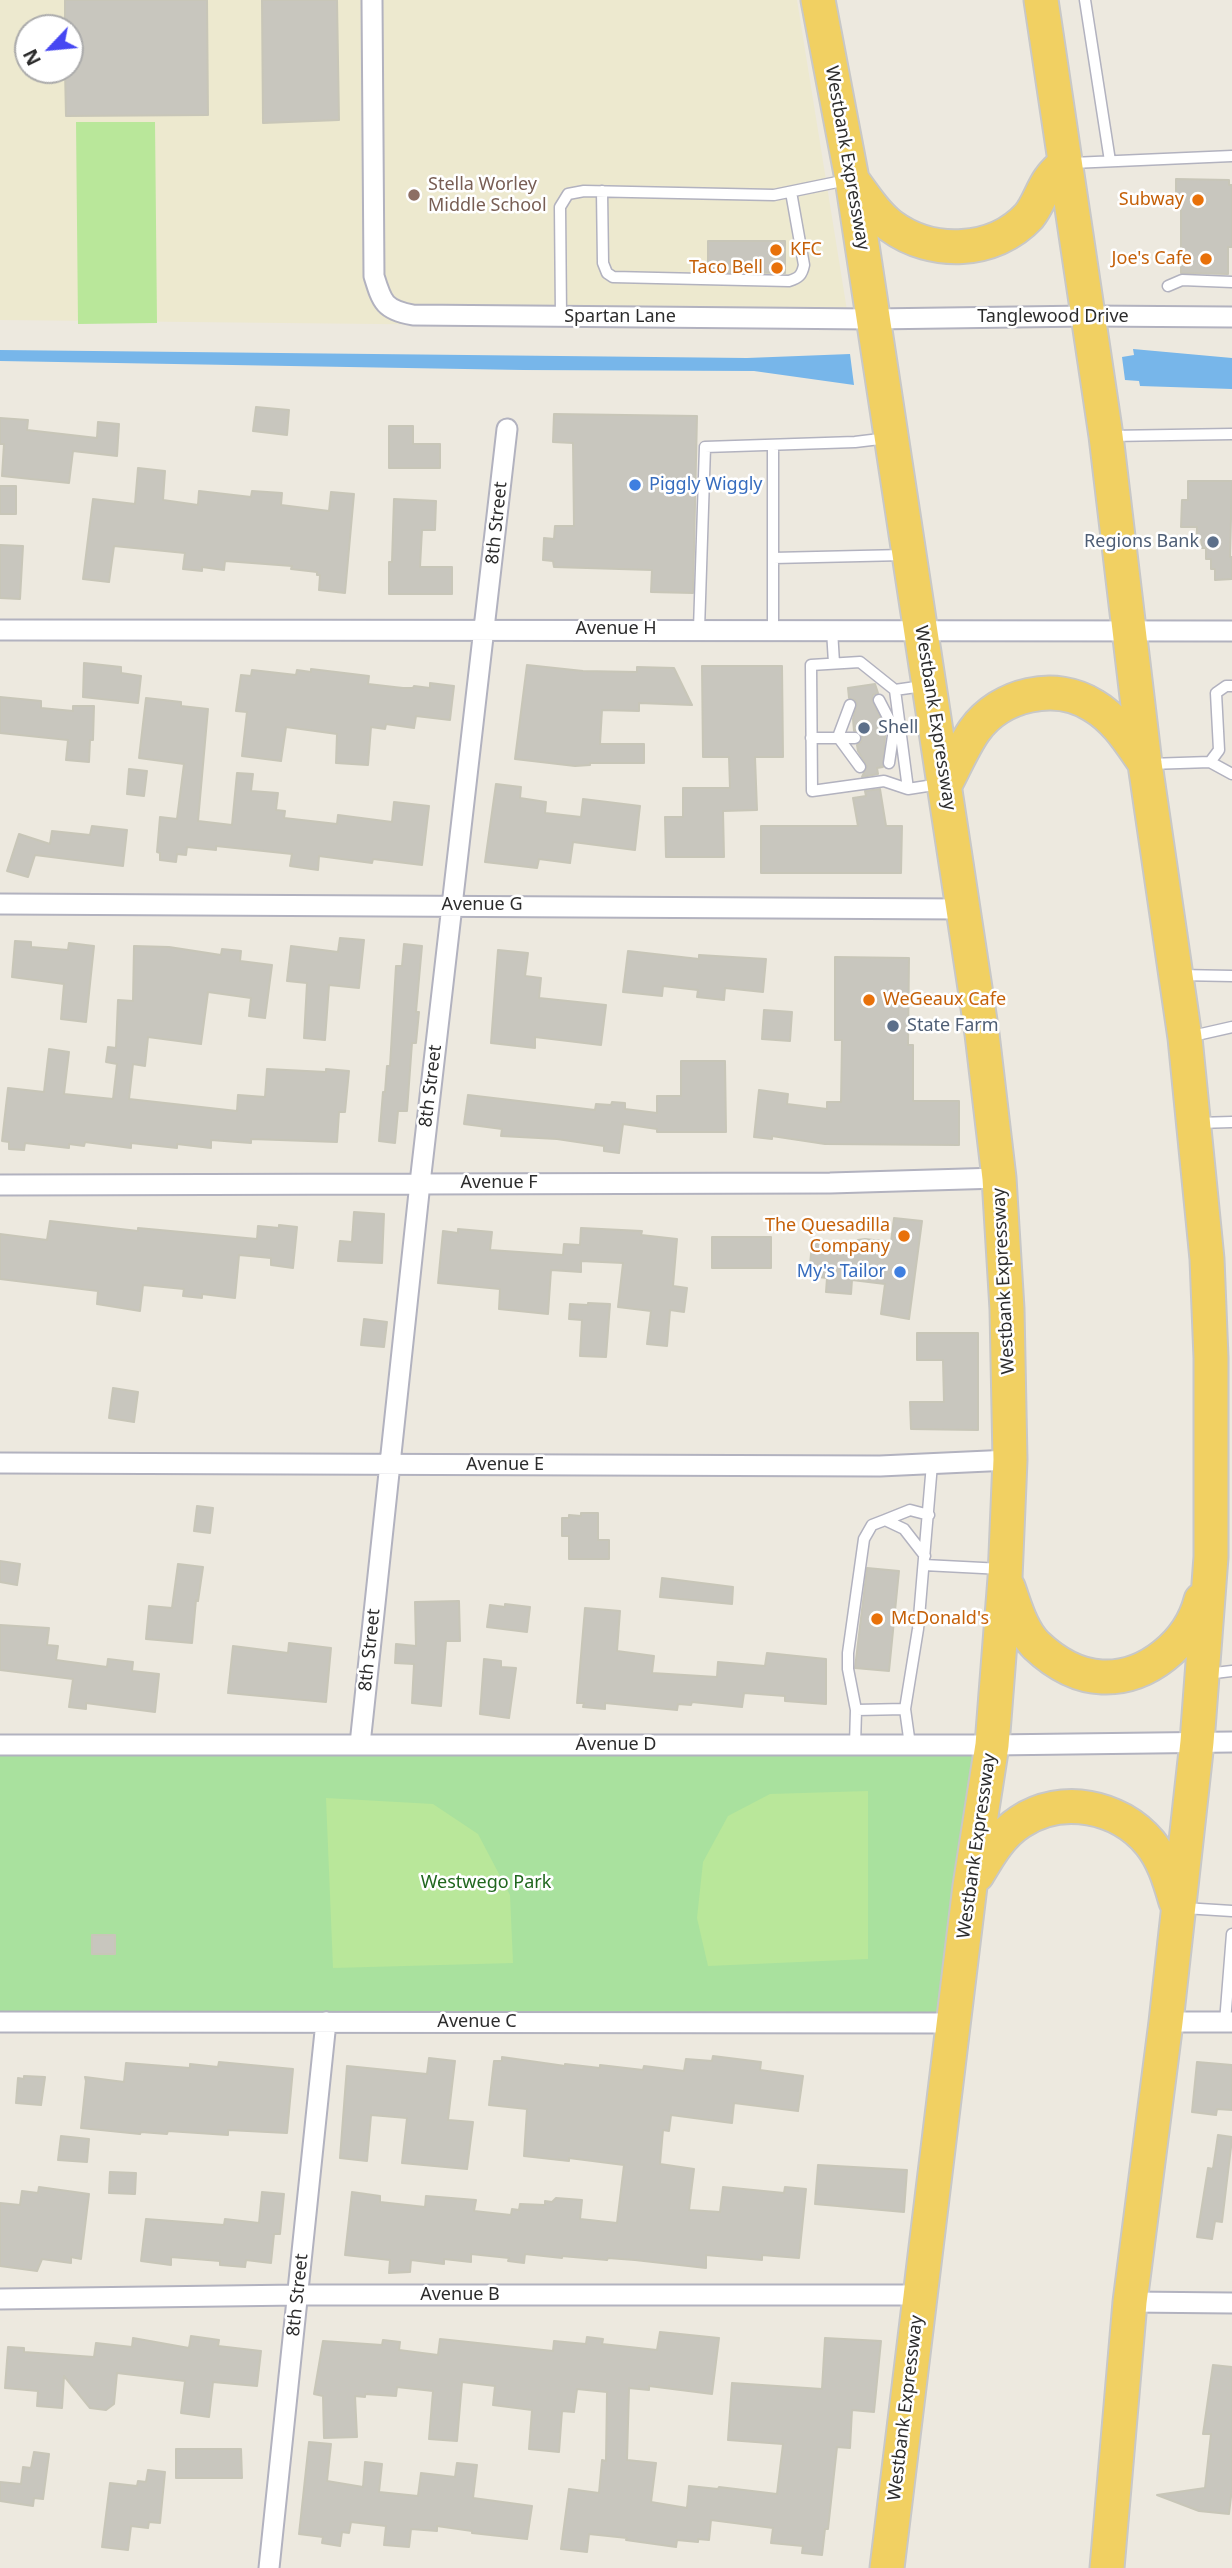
<!DOCTYPE html>
<html>
<head>
<meta charset="utf-8">
<style>
	body { margin:0 }
	#map { position:relative; width:1232px; height:2568px; overflow:hidden; background:#ede9df; font-family:"Noto Sans",sans-serif }
	canvas { display:block }
	.north { position:absolute; left:14px; top:14px; width:70px; height:70px; box-sizing:border-box; background:#fff; border:2px solid #ababab; border-radius:50%; rotate:244deg; font-size:19px; font-weight:700; line-height:28px; text-align:center; color:#2c2c2c }
	.north::after { content:''; display:block; margin:auto; width:24px; height:32px; background:#4647f2; clip-path:polygon(50% 0,100% 100%,50% 72%,0 100%) }
</style>
</head>
<body>
<div id="map">
<canvas width="1232" height="2568"></canvas>
<div class="north">N</div>
</div>
<script>
const c = document.querySelector('canvas').getContext('2d');
c.lineJoin = 'round';
function paint(path, color) { c.fillStyle = color; c.fill(path, 'evenodd'); }
function stroke(path, color, width, dash) { c.strokeStyle = color; c.lineWidth = width; c.lineCap = dash ? 'butt' : 'round'; c.setLineDash(dash || []); c.stroke(path); }
function write(font, color, halo, rows, align = 'center') {
  c.font = font + ' "Noto Sans",sans-serif'; c.lineWidth = 5; c.setLineDash([]); c.textBaseline = 'middle'; c.strokeStyle = halo; c.fillStyle = color; for (const [text, x, y, turn = 0] of rows) {
    c.save(); c.translate(x, y); c.rotate((+turn || 0) * Math.PI / 180); c.textAlign = isNaN(turn) ? turn : align; if (halo) c.strokeText(text, 0, 0); c.fillText(text, 0, 0); c.restore();
  }
}
const education = new Path2D(`
	M0 0H797L850 329 0 320ZM28 28H70V70H28Z`);
const green = new Path2D(`
	M0 1745H992L953 2023 0 2022Z`);
const pitch = new Path2D(`
	M76 122H155L157 323 78 324Z
	M868 1791V1959L708 1966 697 1918 703 1862 728 1816 770 1794Z
	M326 1798 433 1804 478 1834 510 1895 513 1963 333 1968Z`);
const water = new Path2D(`
	M1133 349 1232 358V389L1140 386 1139 381 1125 380 1122 357 1134 355Z
	M0 350 747 358 850 354 854 385 754 371 523 370 0 361Z`);
const building = new Path2D(`
	M65 0H207L208 115 66 116 65 70H70V28H65Z
	M262 0H337L339 120 263 123Z
	M1176 179 1229 180V185H1232V247H1228V274L1181 273V207H1176Z
	M708 241H785V273L708 272Z
	M256 407 289 410 287 435 253 431Z
	M554 414 697 416 693 593 651 592 652 570 554 567 553 561 543 560 544 538 554 539 555 526H574L573 443 553 442Z
	M0 418 28 420 27 430 97 438 98 422 119 424 117 456 73 451 69 483 2 476 4 444H0Z
	M389 426H413V444H440V468H389Z
	M138 468 165 471 163 500 198 505 199 491 251 497 252 491 282 493 281 505 329 511 331 492 354 494 345 593 319 590 320 575H317V572L291 569 292 566 225 561 224 570 202 567V571L183 569 185 553 114 546 109 582 83 579 93 499 135 504Z
	M1188 481H1232L1230 557H1232V579L1215 580V569H1211V559H1206V548H1202L1201 539H1197V527H1181L1182 500H1188Z
	M0 486H16V514H0Z
	M394 499 436 501 435 530H422L420 567H452V594H389V562H392Z
	M0 545 23 546 20 599 0 598Z
	M84 663 121 667V673L141 676 138 703 83 697Z
	M527 665 583 671 637 672V667L674 668 692 705 639 703V711L602 710 600 744H644V763H590V765L575 766 515 759Z
	M702 666H782L783 757H755L757 810 723 811 724 857H666L665 817H683V788H730L729 757H703Z
	M311 669 369 676 368 684 403 688H413L414 686 430 688V683L454 686 450 720 416 716 414 728 386 724 385 729 371 727 368 765 336 763 337 734 286 727 281 761 242 756 247 712 236 711 241 675 251 676 252 670 296 675 297 670 311 672Z
	M875 684 878 693 873 695 872 700 884 725 885 737 883 767 877 768 878 774 862 777 867 766 858 751 857 745 861 742 862 737 859 732 854 731 853 719 857 704 855 700 849 698 848 688Z
	M0 697 41 701V708L73 711V706H94L93 740H90L89 762 66 760 68 740 0 733Z
	M146 698 181 702V706L208 709 198 821 232 825 237 773 253 774 251 791 278 793 276 810 285 811 284 818 337 824 338 815 392 822 394 802 429 806 422 865 373 859 372 863 319 856 318 870 290 866 292 854 216 846V850L187 847 186 855 177 854 176 862 160 860V853L157 852 160 817 177 819 184 764 139 758Z
	M129 769 147 771 144 796 127 794Z
	M496 784 521 787 520 798 546 802 545 813 581 817 583 799 640 806 635 850 573 842 570 863 539 859 537 868 485 862Z
	M880 789 886 826H902L901 873H761V826H858L853 798 866 796 865 791Z
	M92 826 127 830 123 866 35 855 28 877 7 871 19 834 50 844 52 831 90 835Z
	M340 938 364 940 359 988 329 985 325 1040 304 1038 307 983 287 981 291 946 338 952Z
	M15 941 31 942V947L68 950 69 943 94 946 86 1022 61 1019 64 984 12 977Z
	M404 944 422 946 416 1012H419L416 1043H412L407 1111H398L395 1143 379 1141 383 1092H385L387 1066H390L396 966H402Z
	M134 946 169 947 221 955 222 949 241 951 240 961 272 965 265 1018 249 1016 251 998 208 992 201 1044 148 1037 145 1066 133 1064 129 1099 237 1111 238 1095 265 1097 267 1069 326 1072V1069L349 1071 345 1112H339L337 1142 251 1139V1143L211 1140V1148L177 1144V1148L131 1143V1148L85 1142 84 1146 69 1144V1148L25 1143 24 1150 9 1149V1142L2 1141 8 1088 44 1092 49 1049 69 1052 64 1094 113 1099 117 1064 106 1062 108 1047 116 1048 118 1000 133 1001Z
	M498 950 528 953 525 976 541 978 539 998 606 1005 601 1045 535 1037V1048L491 1043Z
	M628 951 699 959V955L766 959 763 992 725 988 724 1000 697 997 698 990 663 986 662 996 623 992Z
	M835 957 909 958 908 1045H913V1101H959V1145L825 1144 772 1136V1139L754 1137 759 1090 788 1094 787 1104 827 1109V1102H841L842 1040H835Z
	M764 1010 792 1012 790 1041 762 1039Z
	M681 1061H725L726 1132H657V1129L623 1124 619 1153 604 1151V1146L557 1139 501 1136 502 1129 464 1124 468 1095 595 1110 596 1104 611 1105 612 1102 625 1103V1109L657 1113V1096H681Z
	M354 1212 384 1214 382 1263 338 1261 340 1241 352 1242Z
	M894 1218 922 1221 909 1319 881 1314 885 1284 852 1280 851 1294 826 1292 827 1278 809 1276 812 1243 832 1245V1241L858 1243V1240L865 1239 891 1242Z
	M50 1221 138 1231V1228L257 1239 258 1226 279 1228V1225L297 1227 293 1268 271 1265V1258L239 1255 235 1298 202 1294V1298L183 1296 184 1289 143 1285 140 1311 97 1304 98 1291 0 1279V1234L47 1240Z
	M581 1228 642 1231 641 1235 677 1239 673 1286 687 1288 684 1312 670 1310 667 1346 647 1344 651 1311 618 1307 623 1263 581 1261V1272L551 1270 548 1314 499 1309 500 1289 438 1283 443 1231 458 1233V1229L492 1232 490 1250 563 1255 564 1244 580 1245Z
	M712 1237H771V1268H712Z
	M588 1303 610 1304 606 1357 580 1356 582 1320 569 1319 570 1304 588 1305Z
	M364 1319 387 1322 384 1347 361 1345Z
	M917 1333H978V1430L911 1429 910 1402H944L943 1360H917Z
	M113 1388 138 1392 134 1422 109 1418Z
	M197 1506 213 1508 210 1533 194 1531Z
	M581 1513H598V1540H609V1559H569V1536H562V1518H569V1515L581 1516Z
	M0 1561 20 1564 17 1585 0 1582Z
	M178 1564 203 1567 198 1601 196 1600 192 1643 146 1639 149 1606 172 1608Z
	M867 1568 899 1571 889 1671 855 1668Z
	M662 1578 733 1587 732 1604 660 1597Z
	M459 1601 460 1641H446L441 1706 412 1703 414 1664 395 1663 396 1644 416 1646 415 1602Z
	M505 1604 530 1607 527 1632 487 1627 490 1605 505 1607Z
	M585 1608 620 1611 617 1651 654 1656 652 1673 717 1677 718 1662 765 1666 767 1653 826 1659V1704L785 1701V1696L744 1693 742 1707 692 1702 691 1705 678 1704 677 1710 605 1703V1709L583 1707 584 1703H577Z
	M0 1625 49 1628 47 1645 58 1646 56 1660 107 1667 108 1659 133 1662 132 1671 159 1674 155 1712 86 1703V1709L69 1707 73 1679 0 1670Z
	M289 1643 331 1648 326 1702 228 1693 233 1646 288 1653Z
	M484 1659 501 1661V1667L516 1668 509 1718 480 1714Z
	M92 1935H115V1954H92Z
	M713 2056 761 2062 760 2070 803 2076 798 2111 734 2103 732 2123 671 2115 669 2131 663 2130 660 2164 694 2169 689 2210 720 2212 723 2187 784 2193 785 2187 806 2189 799 2258 762 2255V2260L706 2255V2268L635 2260 608 2258 607 2260 562 2256V2258L525 2254 524 2263 508 2261 509 2258 471 2254V2262L444 2259V2264L411 2260 410 2272 389 2273 390 2260 345 2255 352 2192 380 2196V2202L425 2207 426 2196 476 2200 474 2211 511 2215 512 2209 519 2210 520 2204 545 2205V2201L552 2202 556 2198 582 2200 580 2219 617 2223 624 2165 569 2158V2161L524 2156 527 2109 489 2105 494 2061H502V2057L565 2066V2064L600 2068V2065L643 2070 644 2066 684 2071 686 2059 712 2061Z
	M429 2058 455 2061 448 2120 473 2122 467 2169 402 2163 407 2118 371 2115 367 2161 340 2158 347 2066 427 2074Z
	M219 2062 293 2069 287 2133 228 2130V2135L168 2131 167 2134 141 2132 140 2134 81 2128 86 2081 85 2077 124 2082 126 2063 190 2068V2064L218 2067Z
	M1197 2062 1232 2065V2110L1217 2109 1216 2115 1192 2112Z
	M24 2076 45 2077 41 2105 16 2103 18 2078 24 2079Z
	M1218 2135 1232 2137V2139L1222 2222 1215 2221 1212 2239 1197 2237 1208 2168 1213 2169Z
	M61 2136 89 2139 87 2162 58 2160Z
	M818 2165 907 2170 904 2212 815 2204Z
	M110 2172 136 2173 135 2194 109 2193Z
	M39 2187 89 2194 81 2259 71 2257V2263L42 2259 37 2271 0 2266V2203L20 2205 22 2191 38 2193Z
	M262 2192 284 2194 280 2234H274L271 2263 246 2260 245 2267 220 2265V2261L171 2257V2265L141 2261 146 2219 224 2225 225 2219 259 2223Z
	M660 2332 719 2338 712 2394 649 2386V2390L629 2388 627 2460 656 2463 651 2502 687 2508 689 2486 718 2489 719 2487 777 2494 783 2444 728 2440 732 2383 822 2389 825 2338 881 2341 874 2412 852 2410 850 2448 837 2447 828 2529H825L822 2555 802 2553 803 2546 771 2543 773 2528 711 2520 709 2540 698 2539V2542L677 2540 676 2547 626 2540 627 2538 589 2534 587 2552 561 2549 569 2489 599 2493 602 2460 606 2461 607 2392 577 2389 574 2412 562 2411 559 2452 529 2449 532 2410 493 2405 495 2386 462 2382 457 2441 429 2439 433 2391 397 2387 396 2396 365 2394V2397L355 2396 357 2437 324 2438 323 2396 314 2394 323 2341 382 2345 383 2340 400 2342 399 2350 438 2355 440 2339 553 2351 554 2341 586 2344 587 2337 603 2339 602 2344 657 2350Z
	M191 2336 219 2340 218 2346 261 2351 257 2386 213 2382 209 2417 181 2413 185 2381 117 2373 114 2404 106 2410 90 2408 64 2376 62 2408 37 2406 38 2391 5 2388 8 2347 24 2348V2352L94 2357 96 2343 132 2347 133 2338 189 2348Z
	M1213 2365 1232 2367V2488L1229 2514 1199 2511 1157 2495 1205 2488 1211 2434H1203Z
	M309 2442 331 2444 327 2481 363 2487 365 2462 382 2464 379 2492 418 2496 421 2473 455 2477 457 2463 477 2465 473 2498 532 2506 527 2539 472 2533V2531L437 2526V2531L411 2529 409 2547 384 2545 386 2526 351 2522 349 2533 342 2532 340 2546 322 2543 323 2537 299 2534Z
	M176 2449H241L242 2478H176Z
	M34 2452 49 2454 43 2499 34 2498 33 2506 0 2501V2482L21 2484 23 2467 31 2468Z
	M148 2470 165 2472 160 2523 149 2522 148 2528 131 2526 128 2550 102 2547 110 2483 137 2486 138 2481 146 2482Z`);
const service = new Path2D(`
	M1085 0 1110 161
	M1072 163 1232 156
	M602 191 603 263 607 273 613 277 789 281C799 278 802 275 804 265L791 192
	M1168 286 1182 280 1232 282
	M561 316 560 207 568 194 584 191 774 195 847 180
	M1110 436 1232 434
	M773 558V445
	M699 629 705 447 855 442 888 438
	M773 630V558L904 555
	M832 630 834 663
	M923 686 895 690 908 789 940 784
	M895 690 860 662 811 665 812 791 884 781 908 789
	M879 700 894 729 889 763
	M838 737 860 767
	M838 737 850 705
	M811 738H855
	M1210 762 1219 750 1216 693 1226 686H1232
	M1149 764 1210 762 1232 774
	M1179 975 1232 976
	M1188 1037 1232 1027
	M1197 1123 1232 1122
	M885 1520 910 1510 929 1515
	M924 1565 1002 1569
	M1206 1674 1232 1671
	M856 1710 905 1709
	M855 1745 856 1710 848 1669V1653L864 1539 872 1525 885 1520 904 1529 925 1556
	M910 1745 905 1709 918 1629 932 1464
	M1184 1908 1232 1911
	M1225 2022 1232 1934`);
const minor = new Path2D(`
	M372 0 374 276C382 302 384 310 413 315L873 319 1088 316 1232 317
	M0 630 1232 631
	M0 904 964 909
	M0 1185 830 1183 999 1178
	M0 1463 880 1466 1010 1460
	M360 1744 420 1183 507 429
	M0 1745H992L1232 1742
	M0 2022 953 2023
	M1166 2022H1232
	M0 2299 298 2295H920
	M1130 2302 1232 2303
	M269 2568 326 2022`);
const trunk = new Path2D(`
	M818 0 852 179 982 1034 999 1178 1007 1309 1010 1460 1005 1578 992 1745 970 1886 887 2568
	M1041 0 1106 436 1145 764 1185 1038 1207 1259 1211 1358V1557L1197 1742 1166 2022 1130 2302 1107 2568
	M853 181C865 197 875 214 891 226 932 256 994 254 1029 216 1038 205 1042 190 1050 179 1054 173 1060 168 1065 163
	M946 783C955 766 963 747 974 731 1000 694 1056 681 1094 706 1116 719 1130 742 1144 762
	M1008 1587C1015 1606 1021 1630 1036 1645 1054 1662 1077 1676 1102 1677 1147 1679 1190 1643 1201 1600
	M977 1875C989 1855 1000 1835 1020 1822 1062 1794 1119 1806 1150 1843 1164 1860 1170 1882 1176 1902`);
const markers = [
	[414,195,7,"#8d6e63"],
	[1198,200,7,"#e8710a"],
	[776,250,7,"#e8710a"],
	[1206,259,7,"#e8710a"],
	[777,268,7,"#e8710a"],
	[635,485,7,"#3f7fe0"],
	[1213,542,7,"#5c6f8a"],
	[864,728,7,"#5c6f8a"],
	[869,1000,7,"#e8710a"],
	[893,1026,7,"#5c6f8a"],
	[904,1236,7,"#e8710a"],
	[900,1272,7,"#3f7fe0"],
	[877,1619,7,"#e8710a"]
];
const streetNames = [
	["Westbank Expressway",847,158,80],
	["Spartan Lane",620,317],
	["Tanglewood Drive",1053,317],
	["8th Street",497,523,-84],
	["Avenue H",616,629],
	["Westbank Expressway",935,718,81],
	["Avenue G",482,905],
	["8th Street",431,1086,-83],
	["Avenue F",499,1183],
	["Westbank Expressway",1004,1281,-93],
	["Avenue E",505,1465],
	["8th Street",370,1650,-84],
	["Avenue D",616,1745],
	["Westbank Expressway",977,1846,-82],
	["Avenue C",477,2022],
	["8th Street",298,2295,-84],
	["Avenue B",460,2295],
	["Westbank Expressway",906,2408,-83]
];
const educationNames = [
	["Stella Worley",428,185],
	["Middle School",428,206]
];
const foodNames = [
	["Subway",1184,200],
	["KFC",790,250,"left"],
	["Joe's Cafe",1192,259],
	["Taco Bell",763,268],
	["WeGeaux Cafe",883,1000,"left"],
	["The Quesadilla",890,1226],
	["Company",890,1247],
	["McDonald's",891,1619,"left"]
];
const shopNames = [
	["Piggly Wiggly",649,485],
	["My's Tailor",886,1272,"right"]
];
const serviceNames = [
	["Regions Bank",1199,542,"right"],
	["Shell",878,728],
	["State Farm",907,1026]
];
const parkNames = [
	["Westwego Park",486,1883]
];
paint(education, '#ede9cf');
paint(green, '#a9e19e');
paint(pitch, '#b9e79a');
paint(water, '#77b6ea');
paint(building, '#c8c6be');
stroke(building, '#c8c6b8', 2);
stroke(service, '#b2b2bf', 13);
stroke(minor, '#b2b2bf', 23);
stroke(trunk, '#c8c8c8', 37);
stroke(service, '#fff', 10);
stroke(minor, '#fff', 19);
stroke(trunk, '#f1d062', 33);
for (const [x, y, r, color] of markers) { const dot = new Path2D(); dot.arc(x, y, r, 0, 2 * Math.PI); c.fillStyle = color; c.fill(dot); stroke(dot, '#fff', 2.5); }
write('18px', '#2c2c2c', '#fff', streetNames);
write('18px', '#785e54', '#fff', educationNames, 'left');
write('18px', '#c56008', '#fff', foodNames, 'right');
write('18px', '#366cbe', '#fff', shopNames, 'left');
write('18px', '#4e5e75', '#fff', serviceNames, 'left');
write('18px', '#20671e', '#fff', parkNames);
</script>
</body>
</html>
